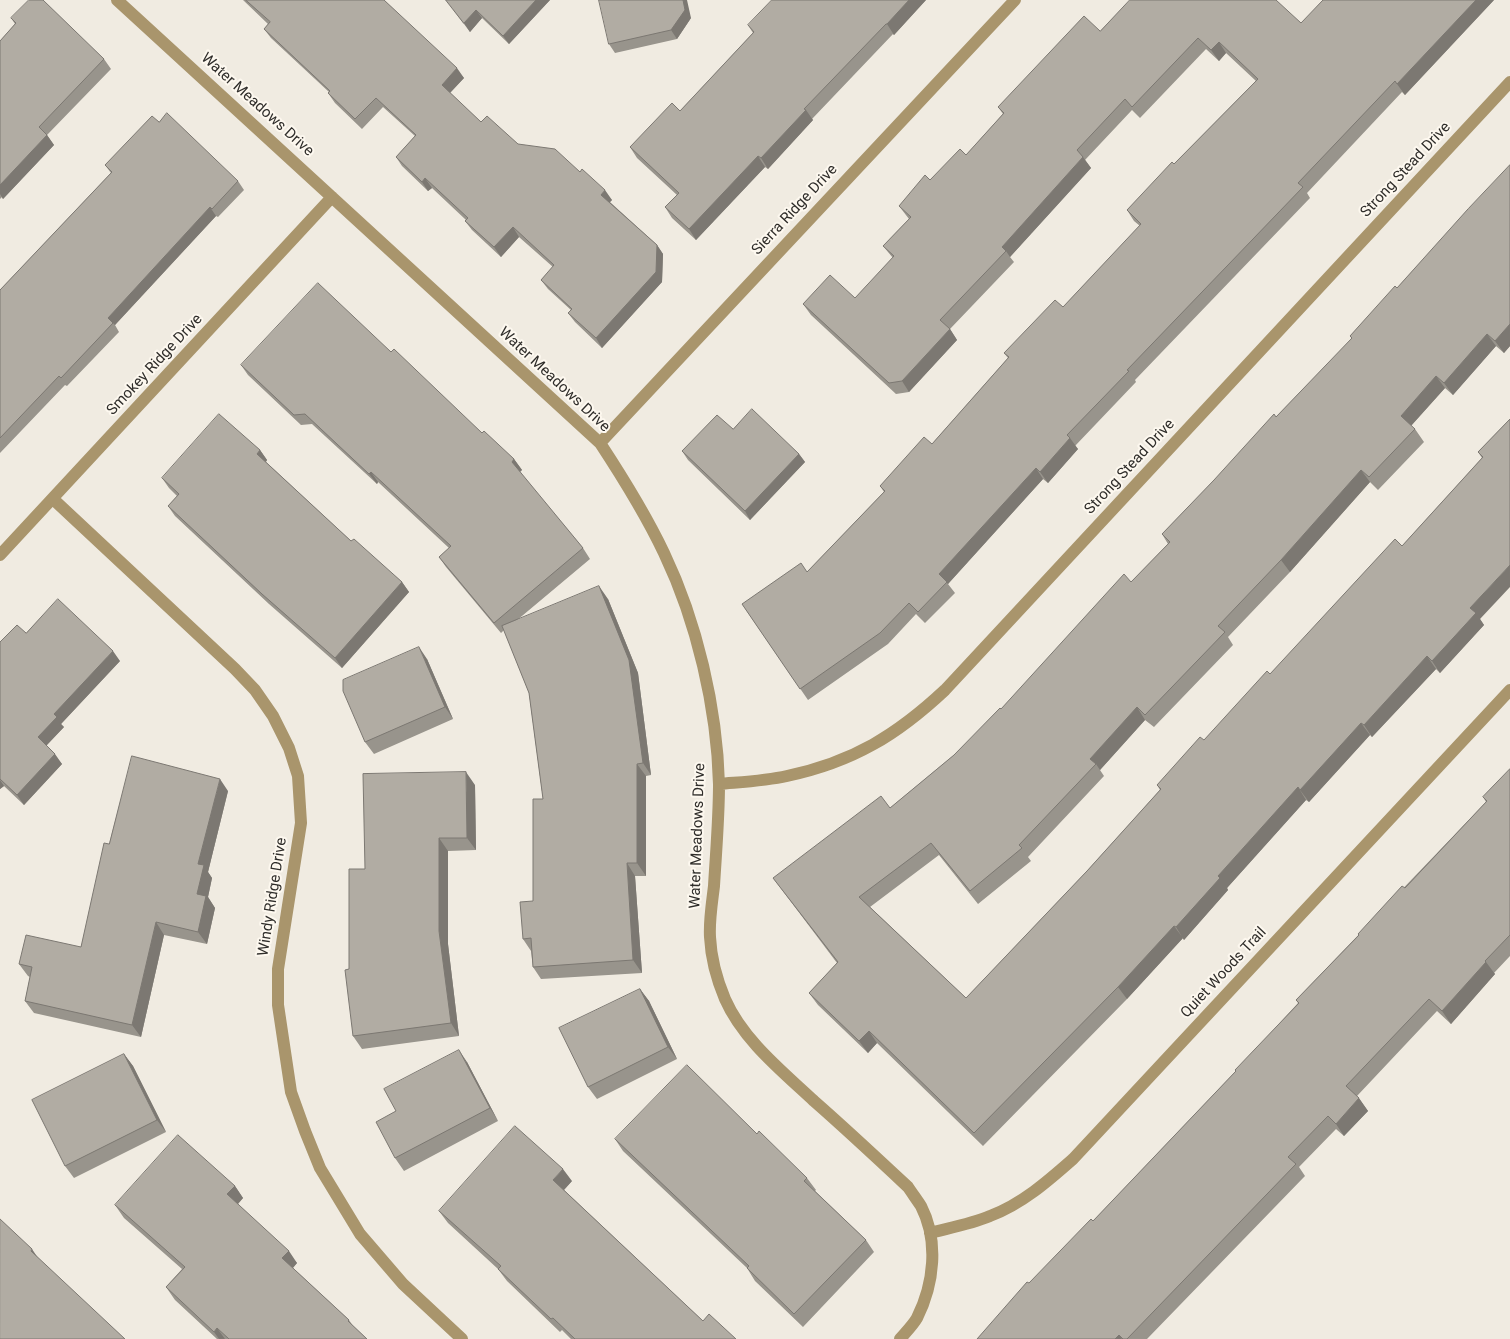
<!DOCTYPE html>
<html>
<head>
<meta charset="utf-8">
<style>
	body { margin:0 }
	canvas { display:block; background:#f0ebe1 }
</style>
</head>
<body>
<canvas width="1510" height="1339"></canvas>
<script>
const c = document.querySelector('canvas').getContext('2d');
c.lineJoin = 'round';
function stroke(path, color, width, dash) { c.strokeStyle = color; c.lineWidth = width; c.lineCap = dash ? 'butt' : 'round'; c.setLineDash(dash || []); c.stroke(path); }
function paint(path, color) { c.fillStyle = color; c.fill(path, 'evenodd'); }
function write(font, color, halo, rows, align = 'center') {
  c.font = font + ' Roboto,sans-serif'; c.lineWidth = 4; c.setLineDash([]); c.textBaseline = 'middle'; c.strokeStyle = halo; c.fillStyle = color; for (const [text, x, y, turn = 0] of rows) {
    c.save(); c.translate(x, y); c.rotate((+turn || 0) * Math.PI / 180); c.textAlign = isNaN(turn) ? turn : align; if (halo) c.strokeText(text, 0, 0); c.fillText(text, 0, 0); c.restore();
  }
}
const street = new Path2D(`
	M117 0 600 443C623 478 646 515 664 553 697 622 717 708 719 784 719 818 716 852 714 886 712 903 709 920 710 937 711 958 717 980 725 999 743 1040 782 1071 814 1101 846 1129 877 1158 908 1187 912 1193 917 1200 921 1206 939 1241 934 1284 917 1318 913 1325 906 1332 900 1339
	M600 443 1015 0
	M53 499 235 669 255 690 273 716 289 748 298 776 301 823 278 969V1005L291 1092 305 1131 320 1168 360 1234 403 1284 462 1339
	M0 555 332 197
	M719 784C741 782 765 781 787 776 853 762 897 735 945 690L1510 82
	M930 1233C949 1228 971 1224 990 1216 1022 1204 1048 1181 1073 1159L1510 690`);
const wall = new Path2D(`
	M243 0H384L464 78 450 93 481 122 518 144 580 172 612 200 610 202 657 245 663 254 662 282 602 348 575 322 568 313 571 310 548 289 541 280 553 267 519 237 501 257 472 230 465 221 466 220 432 188 428 191 402 166 396 157 415 136 383 107 362 129 335 103 328 93 329 92 271 38 264 29 268 24Z
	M446 0H550L509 44 482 18 470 32Z
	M926 0 894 35 893 34 812 119 813 120 768 169 765 167 696 240 672 218 665 207 677 195 637 158 630 147 680 111 753 33 748 25Z
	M1494 0 1405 95 1402 92 1307 193 1310 198 1135 380 1136 382 1075 446 1078 449 1048 483 1043 479 948 584 955 593 925 623 916 614 888 644 808 700 742 604 807 572 884 492 880 486 932 444 1008 358 1004 353 1063 307 1140 226 1134 221 1127 210 1174 164 1256 81 1226 53 1219 61 1206 49 1140 118 1132 110 1085 160 1091 168 1010 257 1014 262 950 329 957 340 909 392 896 394 811 315 803 304 855 298 893 258 883 246 909 219 899 206 930 180 966 155 1003 114 998 107 1100 31 1301 23Z
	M11 18 104 59 111 69 47 135 54 145 3 199 2 197 0 199V41L15 24Z
	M691 18 677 39 615 53 609 44Z
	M159 122 238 181 244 190 218 217 216 216 115 325 119 332 67 386 65 385 0 453V290L111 173 105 165Z
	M1510 165V346L1504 353 1496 346 1453 395 1445 388 1411 426 1415 429 1424 442 1378 490 1370 482 1290 572 1228 637 1233 645 1154 727 1145 720 1100 770 1104 776 1028 857 1031 861 978 904 939 855 870 907 966 998 1087 871 1160 790 1157 785 1204 740 1270 674 1402 546 1482 458 1478 452 1510 419 1480 619 1484 625 1440 673 1436 669 1372 737 1370 735 1309 802 1306 800 1227 888 1228 890 1184 940 1183 938 1127 999 983 1146 877 1043 868 1053 818 1005 809 993 837 963 773 878 890 808 954 755 1131 582 1168 544 1162 534 1352 339 1350 336 1397 288Z
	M391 352 482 433 514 459 522 470 519 472 583 548 590 559 516 621 608 599 638 673 651 775 646 776V876H635L642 973 541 979 533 967 531 951 523 939 533 901 543 799 529 693 504 630 501 633 446 567 439 557 449 548 378 482 377 484 312 424 301 425 248 375 241 365Z
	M733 429 799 454 805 462 750 520 688 460 682 451Z
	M260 450 267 460 266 462 351 541 402 582 409 592 342 668 269 604 175 516 168 506 177 496 169 488 162 478Z
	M26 633 120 661 61 724 64 727 46 746 62 764 24 805 4 786 0 789V642Z
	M427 659 453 719 374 754 365 742Z
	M1510 769V956L1494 973 1495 974 1451 1024 1437 1011 1357 1096 1368 1111 1344 1136 1336 1129 1299 1167 1305 1176 1147 1339H977L1093 1221 1236 1071 1298 1003 1296 1000 1486 802 1483 797Z
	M475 785 476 850 448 851V944L459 1036 362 1049 353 1036 349 969 365 869Z
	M228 791 208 872 212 878 208 897 215 908 207 944 164 935 141 1037 34 1013 25 1001 30 977 28 976 19 964 81 947 109 844Z
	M640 989 649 1001 677 1059 597 1099 588 1087Z
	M124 1054 133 1066 166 1132 74 1178 65 1166Z
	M467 1062 498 1121 404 1171 395 1158 396 1111Z
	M757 1134 807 1178 816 1190 815 1191 866 1240 874 1252 803 1327 755 1281 747 1268 623 1151 615 1139Z
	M572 1181 564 1190 703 1321 736 1339H571L562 1330 560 1332 507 1281 498 1269 448 1223 439 1211Z
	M235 1186 243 1198 238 1204 297 1263 293 1268 349 1320 353 1326 367 1339H217L175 1300 166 1287 182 1269 124 1218 115 1205Z`);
const shadedWall = new Path2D(`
	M536 0H550L509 44 503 36Z
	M683 0H687L691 18 677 39 671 30Z
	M909 0H926L894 35 887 24Z
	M1476 0H1494L1405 95 1397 84Z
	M476 10 482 18 470 32 464 23Z
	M1219 42 1226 53 1219 61 1211 50Z
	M457 68 464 78 448 95 442 85Z
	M806 110 813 120 768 169 761 158Z
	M47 135 54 145 3 199 0 194V185Z
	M758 156 765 167 696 240 689 229Z
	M1083 157 1091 168 1010 257 1006 251 1002 247Z
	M425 178 432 188 428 191 422 182Z
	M605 190 612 200 608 204 601 195Z
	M210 207 216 216 115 325 108 318Z
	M513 227 519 237 501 257 494 247Z
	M657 245 663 254 662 282 602 348 596 338Z
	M1510 324V346L1504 353 1495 341Z
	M950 329 957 340 909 392 902 381Z
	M1487 334 1496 346 1453 395 1444 383Z
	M1436 376 1445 388 1409 428 1401 416Z
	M1070 438 1078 449 1048 483 1040 472Z
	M260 450 267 460 264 464 257 454Z
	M799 454 805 462 750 520 745 511Z
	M514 459 522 470 519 473 512 462Z
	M1036 468 1043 479 948 584 939 574Z
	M1361 470 1370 482 1290 572 1281 560Z
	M371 472 378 482 377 484 369 474Z
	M1510 565V587L1480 619 1484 625 1440 673 1432 661 1470 608Z
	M402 582 409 592 342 668 335 658Z
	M599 586 608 599 638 673 651 775 643 763Z
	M419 647 427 659 453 719 445 707Z
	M113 651 120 661 61 724 64 727 45 747 38 737 54 714Z
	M1427 656 1436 669 1372 737 1364 725Z
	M1137 707 1145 720 1100 770 1096 764 1090 759Z
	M1361 723 1370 735 1309 802 1300 790Z
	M55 754 62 764 24 805 17 795Z
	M637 764 646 776V876L637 863Z
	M466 772 475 785 476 850 467 838Z
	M220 779 228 791 208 872 212 878 208 897 215 908 207 944 198 932 197 894 198 864Z
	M0 780 4 786 0 789Z
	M1298 787 1306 800 1227 888 1228 890 1184 940 1176 927 1218 876Z
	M439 838 448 851V944L459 1036 451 1023 439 931Z
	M627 863 635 876 642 973 633 960Z
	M156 922 164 935 141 1037 132 1025Z
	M1174 926 1183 938 1127 999 1118 987Z
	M1486 962 1495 974 1451 1024 1442 1011Z
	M640 989 649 1001 677 1059 668 1047Z
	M869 1031 877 1043 868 1053 859 1041Z
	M459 1050 467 1062 498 1121 490 1108Z
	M124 1054 133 1066 166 1132 157 1120Z
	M1359 1098 1368 1111 1344 1136 1336 1124Z
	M563 1169 572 1181 562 1192 553 1180Z
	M235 1186 243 1198 236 1206 227 1194Z
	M32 1249 40 1261 31 1251Z
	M289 1251 297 1263 290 1271 282 1258Z
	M217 1328 225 1339H219L214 1332Z
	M1119 1335 1122 1339H1115Z`);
const building = new Path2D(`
	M29 0H43L104 59 39 127 47 135 0 185V41L16 23 11 18Z
	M246 0H384L457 68 442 85 481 122 487 116 518 144 555 149 580 172 582 169 605 190 601 195 657 245 656 272 596 338 568 313 572 309 541 280 554 265 513 227 494 247 465 221 468 218 425 178 422 182 396 157 416 135 376 98 355 119 328 93 330 91 264 29 270 22Z
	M446 0H536L503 36 476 10 464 23Z
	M599 0H683L685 10 671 30 609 44Z
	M772 0H909L887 24H886L804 109 806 110 761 158 758 156 689 229 665 207 679 193 630 147 672 103 680 111 754 32 748 25Z
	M1130 0H1276L1301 23 1323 0H1476L1397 84 1395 81 1298 183 1303 187 1127 370 1129 371 1067 435 1070 438 1040 472 1036 468 939 574 947 582 918 612 909 603 880 633 800 689 742 604 801 563 807 572 885 491 880 486 924 437 932 444 1009 357 1004 353 1055 300 1063 307 1141 224 1127 210 1172 162 1174 164 1258 79 1219 42 1211 50 1198 38 1132 107 1125 99 1077 150 1083 157 1002 247 1006 251 940 320 950 329 902 381 889 383 803 304 830 275 855 298 894 256 883 246 911 217 899 206 925 175 930 180 960 149 966 155 1004 113 998 107 1084 16 1100 31Z
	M167 113 238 181 212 209 210 207 108 318 113 323 61 378 59 376 0 438V290L112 172 105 165 152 116 159 122Z
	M1510 165V324L1495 341 1487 334 1444 383 1436 376 1401 416 1415 429 1369 477 1361 470 1281 560 1218 626 1225 632 1145 715 1137 707 1090 759 1096 764 1019 845 1022 848 970 891 931 843 859 897 966 998 1087 871 1161 789 1157 785 1200 737 1204 740 1267 671 1270 674 1395 539 1402 546 1483 457 1478 452 1510 419V565L1470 608 1476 613 1432 661 1427 656 1364 725 1361 723 1300 790 1298 787 1218 876 1220 878 1176 927 1174 926 1118 987 974 1133 869 1031 859 1041 809 993 838 962 773 878 881 796 890 808 954 755 1000 708 1001 709 1124 574 1131 582 1170 542 1162 534 1214 480 1274 414 1276 417 1352 338 1350 336 1395 286 1397 288 1468 209Z
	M318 283 391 352 394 349 482 433 484 431 514 459 512 462 583 548 494 623 439 557 451 546 371 472 369 474 305 414 294 415 241 365Z
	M752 409 799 454 745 511 682 451 717 415 733 429Z
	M219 414 260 450 257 454 351 541 354 539 402 582 335 658 262 594 168 506 179 494 162 478Z
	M599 586 629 660 643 763 637 764V863H627L633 960 533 967 531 938 523 939 520 902 533 901V799H543L529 693 502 626Z
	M58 599 113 651 54 714 57 717 38 737 55 754 17 795 0 779V642L17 625 26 633Z
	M419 647 445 707 365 742 343 691V680Z
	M132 756 220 779 198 864 204 865 197 894 206 896 198 932 156 922 132 1025 25 1001 32 967 19 964 26 935 81 947 104 843 109 844Z
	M1510 769V935L1485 961 1486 962 1442 1011 1429 999 1346 1086 1359 1098 1336 1124 1328 1116 1288 1157 1296 1164 1127 1339H1123L1119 1335 1115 1339H977L1027 1282 1029 1283 1091 1219 1093 1221 1236 1071 1235 1070 1299 1003 1296 1000 1359 935 1358 934 1402 886 1405 888 1487 801 1483 797Z
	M466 772 467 838H439V931L451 1023 353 1036 345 970 349 969V869H365L363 774Z
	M640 989 668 1047 588 1087 559 1028Z
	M459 1050 490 1108 395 1158 376 1122 396 1111 384 1089Z
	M124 1054 157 1120 65 1166 32 1100Z
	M687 1065 757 1134 759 1131 807 1178 804 1181 866 1240 794 1314 747 1268 749 1266 615 1139Z
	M515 1126 563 1169 553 1180 703 1321 709 1314 736 1339H575L553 1318 551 1319 498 1269 501 1266 439 1211Z
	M178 1135 235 1186 227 1194 289 1251 282 1258 349 1320 348 1321 367 1339H229L217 1328 214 1332 166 1287 185 1267 115 1205Z
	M0 1219 32 1249 31 1251 125 1339H0Z`);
const streetNames = [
	["Water Meadows Drive",257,105,42],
	["Strong Stead Drive",1406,170,-47],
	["Sierra Ridge Drive",795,210,-47],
	["Smokey Ridge Drive",155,365,-47],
	["Water Meadows Drive",554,380,43],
	["Strong Stead Drive",1130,467,-47],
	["Water Meadows Drive",698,836,-88],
	["Windy Ridge Drive",273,897,-81],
	["Quiet Woods Trail",1224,973,-47]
];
stroke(street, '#a9956c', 12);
paint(wall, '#98948c');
paint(shadedWall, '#7c7872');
paint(building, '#b1aca3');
stroke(building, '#7c7872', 1);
write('15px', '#2f2d2a', '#fdf8ef', streetNames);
</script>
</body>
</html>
